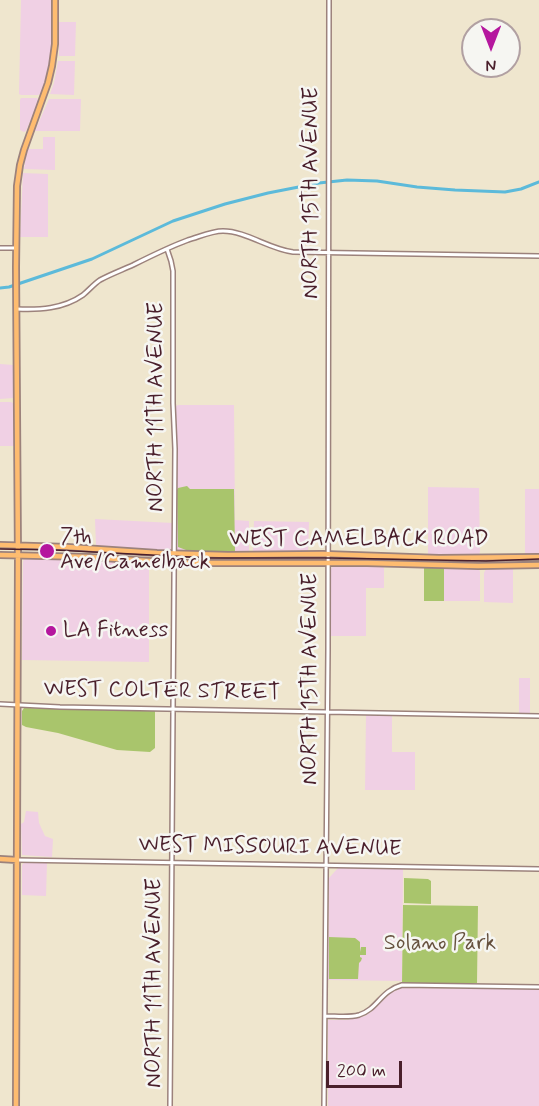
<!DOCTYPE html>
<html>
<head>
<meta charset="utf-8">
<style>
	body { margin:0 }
	#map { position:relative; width:539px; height:1106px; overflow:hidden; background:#efe6ce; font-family:Mynerve,sans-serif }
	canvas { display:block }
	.north { position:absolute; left:461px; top:18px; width:60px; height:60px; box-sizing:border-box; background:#f6f6f2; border:2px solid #b1a0a2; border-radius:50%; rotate:180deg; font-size:16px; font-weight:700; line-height:24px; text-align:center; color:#4a1f2b }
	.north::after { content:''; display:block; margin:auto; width:21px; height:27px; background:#b5179e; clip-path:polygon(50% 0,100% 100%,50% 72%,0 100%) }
	.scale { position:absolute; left:326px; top:1061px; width:76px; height:27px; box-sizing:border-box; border:3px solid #4a1f2b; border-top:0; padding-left:8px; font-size:18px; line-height:21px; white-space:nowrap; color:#4a1f2b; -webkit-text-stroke:4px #f6f6f2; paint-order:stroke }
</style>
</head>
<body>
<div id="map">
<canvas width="539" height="1106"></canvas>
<div class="north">N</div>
<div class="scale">200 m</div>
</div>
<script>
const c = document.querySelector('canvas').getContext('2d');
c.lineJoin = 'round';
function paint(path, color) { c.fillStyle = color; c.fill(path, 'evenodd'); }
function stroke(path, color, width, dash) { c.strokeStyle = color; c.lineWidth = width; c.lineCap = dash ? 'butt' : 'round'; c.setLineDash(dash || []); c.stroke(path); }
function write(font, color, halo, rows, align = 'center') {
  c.font = font + ' Mynerve,sans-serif'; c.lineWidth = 5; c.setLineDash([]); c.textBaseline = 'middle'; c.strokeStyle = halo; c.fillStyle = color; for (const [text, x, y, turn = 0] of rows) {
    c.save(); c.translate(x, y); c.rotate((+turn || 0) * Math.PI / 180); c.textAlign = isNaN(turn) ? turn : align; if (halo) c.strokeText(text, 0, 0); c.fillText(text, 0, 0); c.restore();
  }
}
const built = new Path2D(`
	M21 0H51L52 41 50 59 42 93 38 95H21L19 94Z
	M59 22H76L75 56H59Z
	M58 61H75L74 95 50 94 54 83Z
	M21 98H37L39 101 26 131 24 132 20 130V100Z
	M49 99H81L80 131H35Z
	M43 137H55V170L24 169 27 149H43Z
	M23 173 48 174V237H20Z
	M0 364 13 365V398L0 399Z
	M0 402H11L14 404V446H0Z
	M178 405H234L235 520 249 521V553L178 552 177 550 176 406Z
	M428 487 479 488 480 551 479 555H428Z
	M525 489H539V555H525Z
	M95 519 173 523 171 551 170 552 96 546Z
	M254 521 309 522 308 553H254L253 551Z
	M27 557 35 559 110 560 149 564V662L22 660 23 562 24 559Z
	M334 565H382L384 568V588H366V636H330L331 569Z
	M444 567 479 569 480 572V601H444Z
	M513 567V603L484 602V573L486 569Z
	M519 678H530V714H519Z
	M366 715 392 716V752H415V790H365Z
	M26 811 38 812 39 823 45 836 53 839 52 857 22 855 21 824 24 822Z
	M24 863H47L46 896 22 895V865Z
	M338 868 403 869 402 981 328 980 329 878Z
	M401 988 539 989V1106H328V1020H347L365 1016 371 1012 391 993Z`);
const green = new Path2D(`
	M187 486 190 489H234L235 551H225V553L187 551 186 550 178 547 177 490 178 488Z
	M424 566 444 567V601H424Z
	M24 708 155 711V748L150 752 117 750 58 733 26 727 22 725V711Z
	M404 878 428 879 431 881V904L404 903Z
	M403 905 478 906 477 983H402Z
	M329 937 355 938 360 942V952L361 947H366V955H360V957L362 958 361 961 359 963 358 979H329Z`);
const canal = new Path2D(`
	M0 288 9 287 92 259 173 221 225 204 268 193 319 183 347 180 377 181 417 187 455 190 505 192 521 189 539 182`);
const minor = new Path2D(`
	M0 248H16
	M167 249 171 261 173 271V403L175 449 170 1106
	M17 309C39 310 63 309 83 295 89 290 94 284 100 280 111 274 122 270 133 265 151 256 169 247 188 240 199 237 211 231 223 231 246 231 269 249 293 252L539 256
	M0 704 60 707 539 716
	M17 860 539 869
	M325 1016C336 1016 348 1018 359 1015 378 1009 380 991 402 985L539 987
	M324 1106 328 650 329 0`);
const major = new Path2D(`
	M0 545 67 547 157 553 228 555 323 554 439 558 539 557
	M0 555 89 557 178 563H367L478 566 539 565
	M0 859 17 860
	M16 1106 18 560 16 267 17 186 20 165 24 150 48 83 52 66 55 44V0`);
const tram = new Path2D(`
	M0 549 55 550 209 558H328L486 561 539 559`);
const markers = [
	[47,551,8,"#b5179e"],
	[51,631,6,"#b5179e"]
];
const streetNames = [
	["NORTH 15TH AVENUE",312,193,-90],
	["NORTH 11TH AVENUE",157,407,-90],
	["WEST CAMELBACK ROAD",359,540],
	["NORTH 15TH AVENUE",311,679,-90],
	["WEST COLTER STREET",162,692,1],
	["WEST MISSOURI AVENUE",270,848,1],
	["NORTH 11TH AVENUE",155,983,-90]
];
const poiNames = [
	["7th",60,538],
	["Ave/Camelback",60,563],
	["LA Fitness",63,631]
];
const parkNames = [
	["Solano Park",440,944]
];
paint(built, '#f0d0e4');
paint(green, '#a9c56c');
stroke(canal, '#5cbada', 3);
stroke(minor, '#9c827c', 6);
stroke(major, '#9c827c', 8);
stroke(minor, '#fff', 3);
stroke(major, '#febc70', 4.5);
stroke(tram, '#4a1f2b', 1.5);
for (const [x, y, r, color] of markers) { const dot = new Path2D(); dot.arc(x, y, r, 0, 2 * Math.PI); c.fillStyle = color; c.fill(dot); stroke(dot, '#f6f6f2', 2); }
write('22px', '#4a1f2b', '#f6f6f2', streetNames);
write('22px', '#4a1f2b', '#f6f6f2', poiNames, 'left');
write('22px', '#66513e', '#f6f6f2', parkNames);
</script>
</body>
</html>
